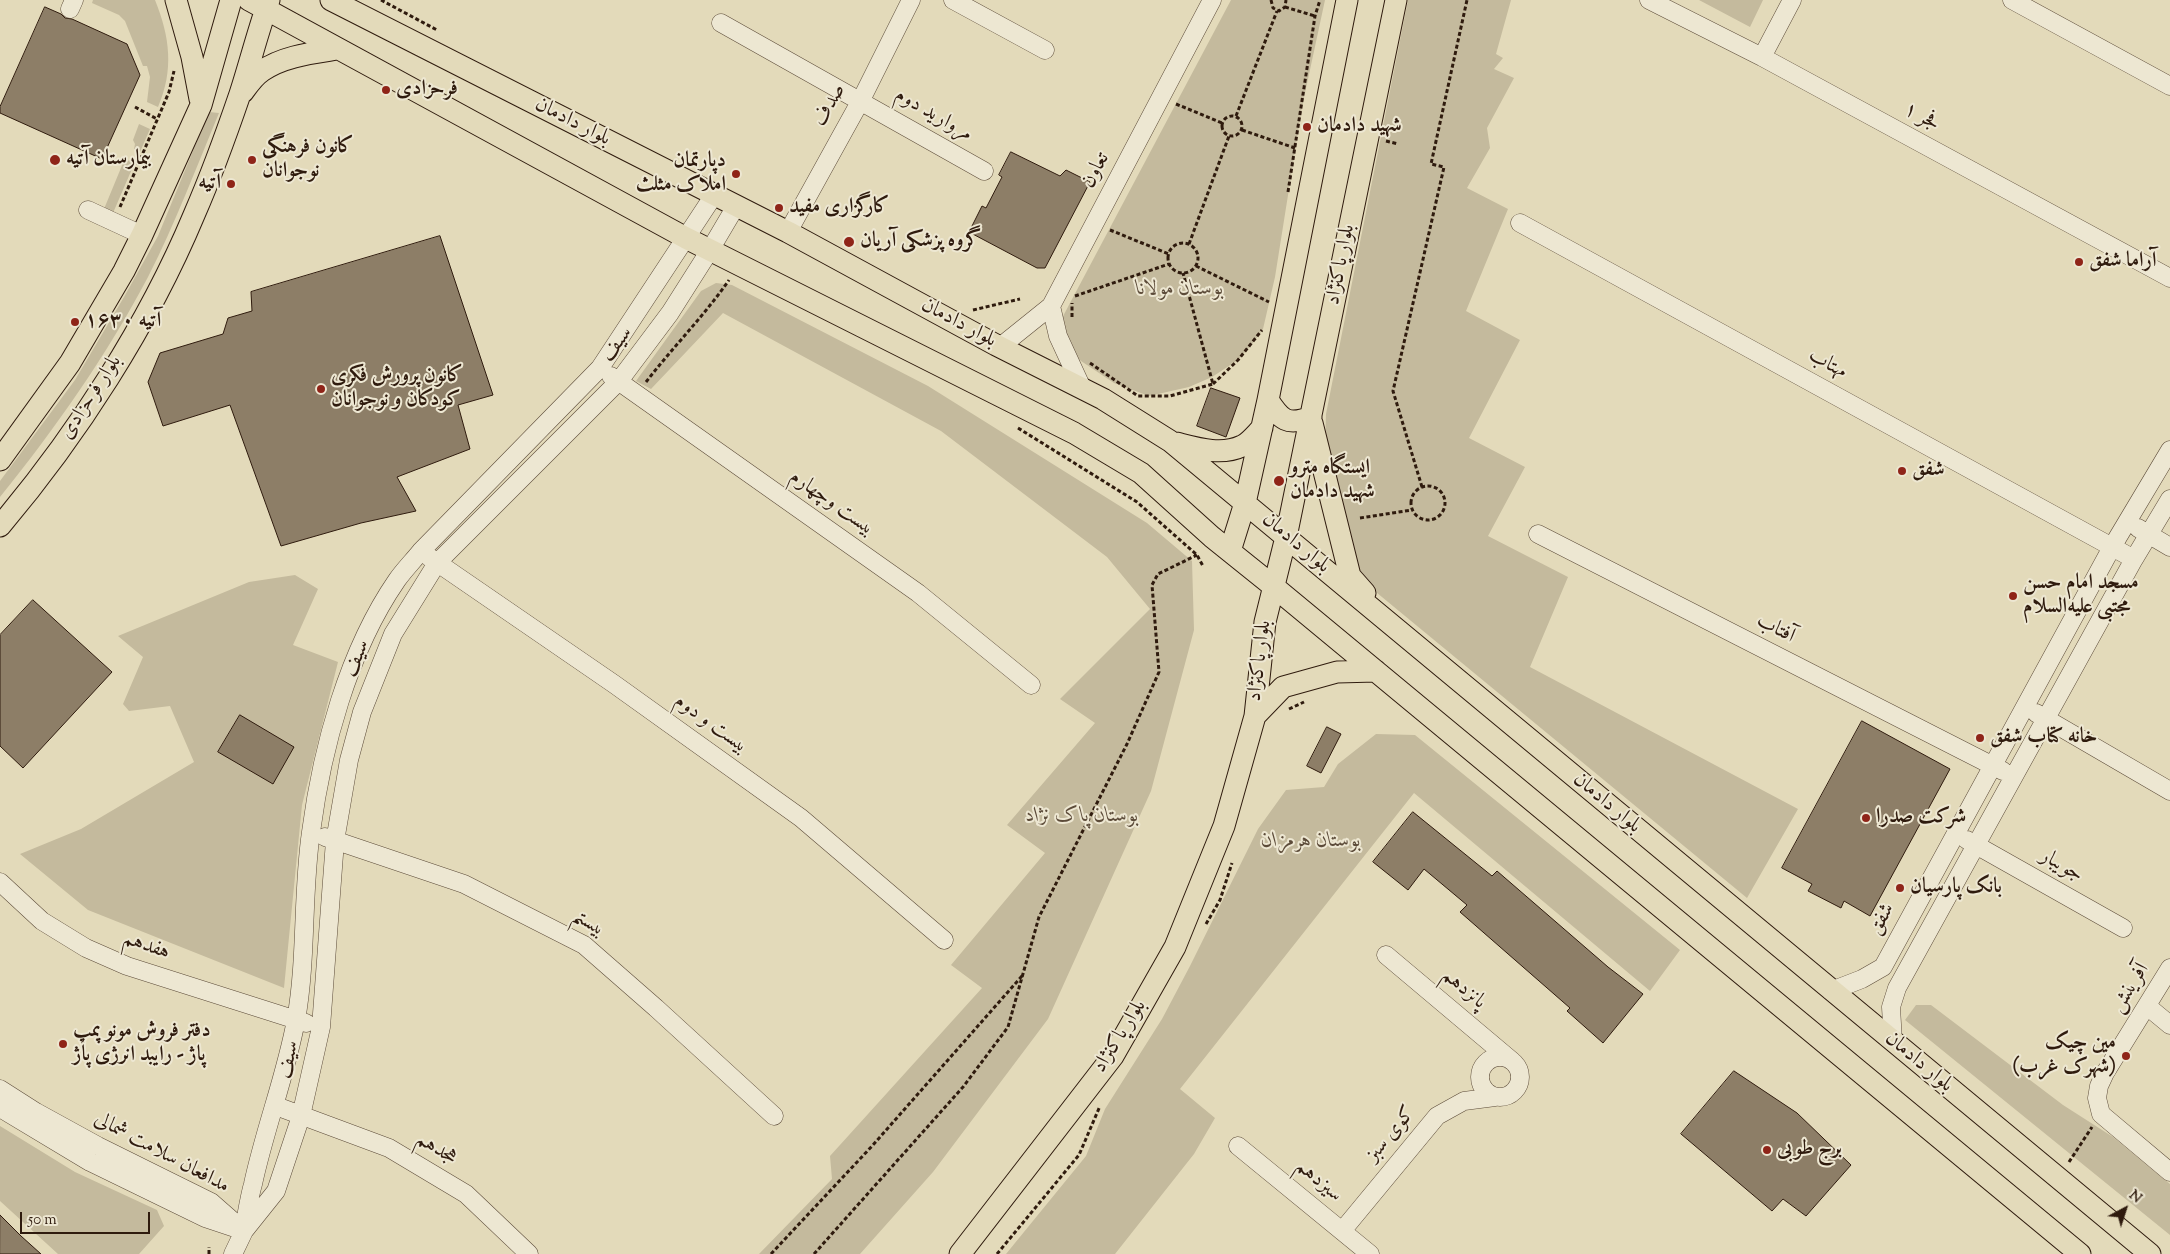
<!DOCTYPE html>
<html>
<head>
<meta charset="utf-8">
<style>
	body { margin:0 }
	#map { position:relative; width:2170px; height:1254px; overflow:hidden; background:#e3daba; font-family:"Sorts Mill Goudy",serif }
	canvas { display:block }
	.north { position:absolute; left:2100px; top:1184px; width:50px; height:50px; -webkit-text-stroke:4px #ede7d2; paint-order:stroke; rotate:40deg; font-size:14px; font-weight:700; line-height:20px; text-align:center; color:#2f1b0e }
	.north::after { content:''; display:block; margin:auto; width:18px; height:22px; background:#2f1b0e; clip-path:polygon(50% 0,100% 100%,50% 72%,0 100%) }
	.scale { position:absolute; left:20px; top:1212px; width:130px; height:22px; box-sizing:border-box; border:2px solid #2f1b0e; border-top:0; padding-left:6px; font-size:15px; line-height:18px; white-space:nowrap; color:#2f1b0e; -webkit-text-stroke:4px #ede7d2; paint-order:stroke }
</style>
</head>
<body>
<div id="map">
<canvas width="2170" height="1254"></canvas>
<div class="north">N</div>
<div class="scale">50 m</div>
</div>
<script>
const c = document.querySelector('canvas').getContext('2d');
c.lineJoin = 'round';
function paint(path, color) { c.fillStyle = color; c.fill(path, 'evenodd'); }
function stroke(path, color, width, dash) { c.strokeStyle = color; c.lineWidth = width; c.lineCap = dash ? 'butt' : 'round'; c.setLineDash(dash || []); c.stroke(path); }
function write(font, color, halo, rows, align = 'center') {
  c.font = font + ' "Sorts Mill Goudy",Amiri,serif'; c.lineWidth = 4; c.setLineDash([]); c.textBaseline = 'middle'; c.strokeStyle = halo; c.fillStyle = color; for (const [text, x, y, turn = 0] of rows) {
    c.save(); c.translate(x, y); c.rotate((+turn || 0) * Math.PI / 180); c.textAlign = isNaN(turn) ? turn : align; if (halo) c.strokeText(text, 0, 0); c.fillText(text, 0, 0); c.restore();
  }
}
const green = new Path2D(`
	M93 0H155C170 37 174 70 158 107L147 102 150 77 147 66H143L125 21 119 15 92 3Z
	M1231 0H1325L1302 107 1275 277 1263 329 1253 343 1238 360 1212 377 1189 387 1149 396 1114 383 1081 361 1072 352 1061 320Z
	M1408 0H1511L1496 54 1503 58 1494 69 1514 78 1487 128 1490 148 1467 188 1508 209 1466 311 1520 340 1469 438 1525 467 1488 536 1568 577 1530 667 1798 809 1747 898 1365 583 1350 549 1325 445 1326 414Z
	M1699 0H1763L1750 27Z
	M209 112 219 113C196 168 175 224 148 277 107 355 55 429 0 497V481L75 380 124 297 158 236Z
	M139 124 150 129 140 152 134 149 135 144 133 140Z
	M130 160 135 162 113 213 104 209 123 163Z
	M716 283 732 285 928 386 1147 523 1192 561 1194 630 1151 791 1048 1019 933 1172 860 1254H759L832 1179 830 1156 982 988 951 965 1045 853 1007 825 1095 723 1060 699 1150 609 1107 557 941 431 723 313 651 389 636 381 701 291Z
	M295 575 318 589 293 645 338 662 302 805 284 988 88 910 20 854 81 829 194 762 170 706 129 711 123 704 143 657 118 636 249 582Z
	M1376 734 1415 735 1680 950 1650 991 1414 793 1180 1089 1215 1118 1194 1154 1115 1254H1006L1086 1156 1105 1109 1162 1019 1190 966 1258 829 1286 790 1324 787 1338 764Z
	M1916 1005H1931L2063 1105 2113 1137 2170 1184V1235L1905 1020Z
	M0 1126 75 1172 157 1210 164 1226 139 1254H58L0 1201Z`);
const building = new Path2D(`
	M45 7 61 14 65 18 72 19 127 44 140 75 102 159 0 113V107Z
	M1011 152 1060 176 1066 170 1090 182 1045 268H1037L969 232 982 206 986 208 1002 177 999 175Z
	M440 236 493 395 458 405 470 449 397 477 416 511 361 523 281 546 230 405 163 426 148 382 160 353 223 334 228 318 252 311 251 292Z
	M1211 388 1240 398 1226 437 1197 426Z
	M33 600 112 672 23 768 0 746V635Z
	M240 715 294 747 273 784 218 752Z
	M1862 721 1950 769 1870 916 1844 901 1841 908 1808 891 1812 884 1782 868Z
	M1327 727 1341 734 1321 773 1307 766Z
	M1413 812 1492 876 1497 871 1608 967 1643 994 1603 1043 1567 1011 1570 1008 1460 912 1467 905 1424 869 1408 890 1373 862Z
	M1734 1071 1797 1113 1851 1165 1806 1216 1783 1199 1772 1211 1681 1134Z
	M0 1215 21 1236 41 1254H0Z`);
const path = new Path2D(`
	M381 0 437 30
	M1271 0 1273 8 1279 11 1285 7 1286 0
	M1285 7 1315 16
	M1176 104 1222 123
	M135 107 157 119
	M1222 126a10 10 0 1 1 20 0a10 10 0 1 1-20 0Z
	M1236 116 1277 11
	M1242 130 1295 148
	M1386 141 1398 144
	M1288 192 1315 16 1320 0
	M120 207 169 92 174 71
	M1110 230 1169 254
	M1168 258a15 15 0 1 1 30 0a15 15 0 1 1-30 0Z
	M1189 244 1229 136
	M1196 266 1269 302
	M1075 296 1169 264
	M973 310 1020 299
	M1072 317V303
	M1090 363 1138 396H1170L1213 384 1183 273
	M646 382C673 347 704 316 729 280
	M1213 384 1238 360 1262 330
	M1018 428 1137 502 1197 555 1203 566
	M1411 503a17 17 0 1 1 34 0a17 17 0 1 1-34 0Z
	M1422 487 1393 391 1444 167 1431 164 1467 0
	M1360 518 1412 510
	M1289 709 1304 702
	M1206 924 1220 900 1232 863
	M2069 1162 2092 1127
	M209 1254V1247
	M771 1254 873 1145 1022 976
	M814 1254 963 1087 1008 1027 1039 917 1127 744 1159 672 1152 585 1158 574 1197 555
	M997 1254 1079 1155 1100 1106`);
const minor = new Path2D(`
	M953 0 1045 50
	M1649 0 1762 57 2170 278
	M2012 0 2170 86
	M70 9 74 0
	M721 23 984 171
	M1762 57 1792 0
	M88 210 142 235
	M1520 223 2134 559
	M788 232 861 100 911 0
	M1051 306 1058 336 1082 388
	M1000 347 1051 306 1212 0
	M611 376 918 593 1031 685
	M2138 528 2170 547
	M1538 534 2003 771
	M429 557 614 684 801 818 944 940
	M2036 713 2170 791
	M325 837 464 884 584 945 656 1008 774 1116
	M1967 840 2123 928
	M0 882 42 921 86 948 127 966 306 1023
	M1386 955 1512 1061
	M2170 968 2105 1073 2099 1086 2097 1098 2101 1114 2170 1172
	M1831 991 1862 979 1883 967 2112 547 2170 450
	M2147 1006 2170 1025
	M1893 1042 1891 1007 1897 988 2134 559 2170 499
	M1480 1077a20 20 0 1 1 40 0a20 20 0 1 1-40 0Z
	M0 1089 36 1112 98 1146 211 1202 244 1231
	M276 1106 389 1148 466 1194 529 1254
	M0 1108 90 1162 205 1218 238 1229
	M1238 1146 1370 1254
	M244 1228C247 1213 249 1198 253 1184 265 1128 286 1075 296 1020 307 958 302 894 311 832 322 748 348 651 397 580 404 570 413 561 421 551L600 368 714 195
	M1342 1231 1437 1116 1464 1101 1495 1097
	M233 1254 244 1231 276 1191 301 1116 321 1027 335 841 349 760 362 712 393 634 437 563 619 381 670 313 710 250 736 206`);
const major = new Path2D(`
	M176 0 192 57 200 99
	M249 0 686 238 1074 433 1141 473 1212 537 1273 586 2080 1254
	M331 0 788 232 996 345 1103 399 1170 441 2150 1254
	M243 92C248 85 254 76 262 71 283 56 313 53 338 49
	M1268 400C1281 420 1287 426 1311 417
	M1312 423 1350 576 1365 593
	M1176 443C1196 448 1221 456 1242 446 1249 443 1256 434 1262 428
	M0 460 70 363 124 271 142 235 201 105 231 0
	M0 526C77 435 148 325 194 215 211 176 226 135 240 94 250 63 258 31 269 0
	M1230 551 1245 503 1268 400 1347 0
	M1255 716 1283 687 1337 672 1376 671
	M960 1254 1113 1056 1175 947 1224 826 1255 716 1265 622 1286 537 1396 0`);
const markers = [
	[386,90,5,"#8f2418"],
	[1307,127,5,"#8f2418"],
	[55,160,6,"#8f2418"],
	[252,160,5,"#8f2418"],
	[736,174,5,"#8f2418"],
	[231,184,5,"#8f2418"],
	[779,208,5,"#8f2418"],
	[849,242,6,"#8f2418"],
	[2079,262,5,"#8f2418"],
	[75,322,5,"#8f2418"],
	[321,389,5,"#8f2418"],
	[1902,471,5,"#8f2418"],
	[1279,481,6,"#8f2418"],
	[2013,596,5,"#8f2418"],
	[1980,738,5,"#8f2418"],
	[1866,818,5,"#8f2418"],
	[1900,888,5,"#8f2418"],
	[63,1044,5,"#8f2418"],
	[2126,1056,5,"#8f2418"],
	[1767,1150,5,"#8f2418"]
];
const poiNames = [
	["فرحزادی",396,90],
	["شهید دادمان",1317,127],
	["کانون فرهنگی",262,148],
	["نوجوانان",262,172],
	["بیمارستان آتیه",66,160],
	["دپارتمان",726,162,"right"],
	["املاک مثلث",726,186,"right"],
	["آتیه",221,184,"right"],
	["کارگزاری مفید",789,208],
	["گروه پزشکی آریان",860,242],
	["آراما شفق",2089,262],
	["آتیه ۱۶۳۰",85,322],
	["کانون پرورش فکری",331,377],
	["کودکان و نوجوانان",331,401],
	["ایستگاه مترو",1290,469],
	["شهید دادمان",1290,493],
	["شفق",1912,471],
	["مسجد امام حسن",2023,584],
	["مجتبی علیه‌السلام",2023,608],
	["خانه کتاب شفق",1990,738],
	["شرکت صدرا",1876,818],
	["بانک پارسیان",1910,888],
	["دفتر فروش مونو پمپ",73,1032],
	["پاژ - رایبد انرژی پاژ",73,1056],
	["مین چیک",2116,1044,"right"],
	["(شهرک غرب)",2116,1068,"right"],
	["برج طوبی",1777,1150]
];
const streetNames = [
	["صدف",831,106,-62],
	["مروارید دوم",933,116,30],
	["فجر ۱",1921,118,28],
	["بلوار دادمان",572,123,27],
	["تعاون",1097,171,-62],
	["بلوار پاکنژاد",1342,265,-79],
	["بلوار دادمان",958,324,28],
	["سیف",618,345,-53],
	["مهتاب",1827,365,29],
	["بلوار فرحزادی",92,398,-57],
	["بیست وچهارم",831,504,35],
	["بلوار دادمان",1295,544,40],
	["آفتاب",1775,630,27],
	["سیف",358,659,-68],
	["بلوار پاکنژاد",1261,661,-83],
	["بیست و دوم",710,725,36],
	["بلوار دادمان",1606,804,40],
	["جویبار",2061,867,30],
	["شفق",1883,920,-62],
	["بیستم",588,924,32],
	["هفدهم",146,947,19],
	["آفرینش",2131,989,-58],
	["پانزدهم",1463,990,40],
	["بلوار پاکنژاد",1121,1037,-58],
	["سیف",290,1060,-78],
	["بلوار دادمان",1918,1063,40],
	["کوی سبز",1392,1135,-50],
	["هجدهم",436,1150,31],
	["مدافعان سلامت شمالی",161,1154,28],
	["سیزدهم",1318,1182,40]
];
const parkNames = [
	["بوستان مولانا",1180,290],
	["بوستان پاک نژاد",1082,817],
	["بوستان هرمزان",1311,842]
];
paint(green, '#c4ba9d');
paint(building, '#8d7e67');
stroke(building, '#2f1b0e', 1);
stroke(minor, '#5c4b39', 19);
stroke(major, '#2f1b0e', 23);
stroke(path, '#2f1b0e', 3, [4, 2.5]);
stroke(minor, '#ede7d2', 18);
stroke(major, '#e3daba', 21);
for (const [x, y, r, color] of markers) { const dot = new Path2D(); dot.arc(x, y, r, 0, 2 * Math.PI); c.fillStyle = color; c.fill(dot); stroke(dot, '#ede7d2', 2); }
write('bold 21px', '#2f1b0e', '#ede7d2', poiNames, 'left');
write('21px', '#2f1b0e', '#ede7d2', streetNames);
write('italic 21px', '#5c4b39', '#ede7d2', parkNames);
</script>
</body>
</html>
